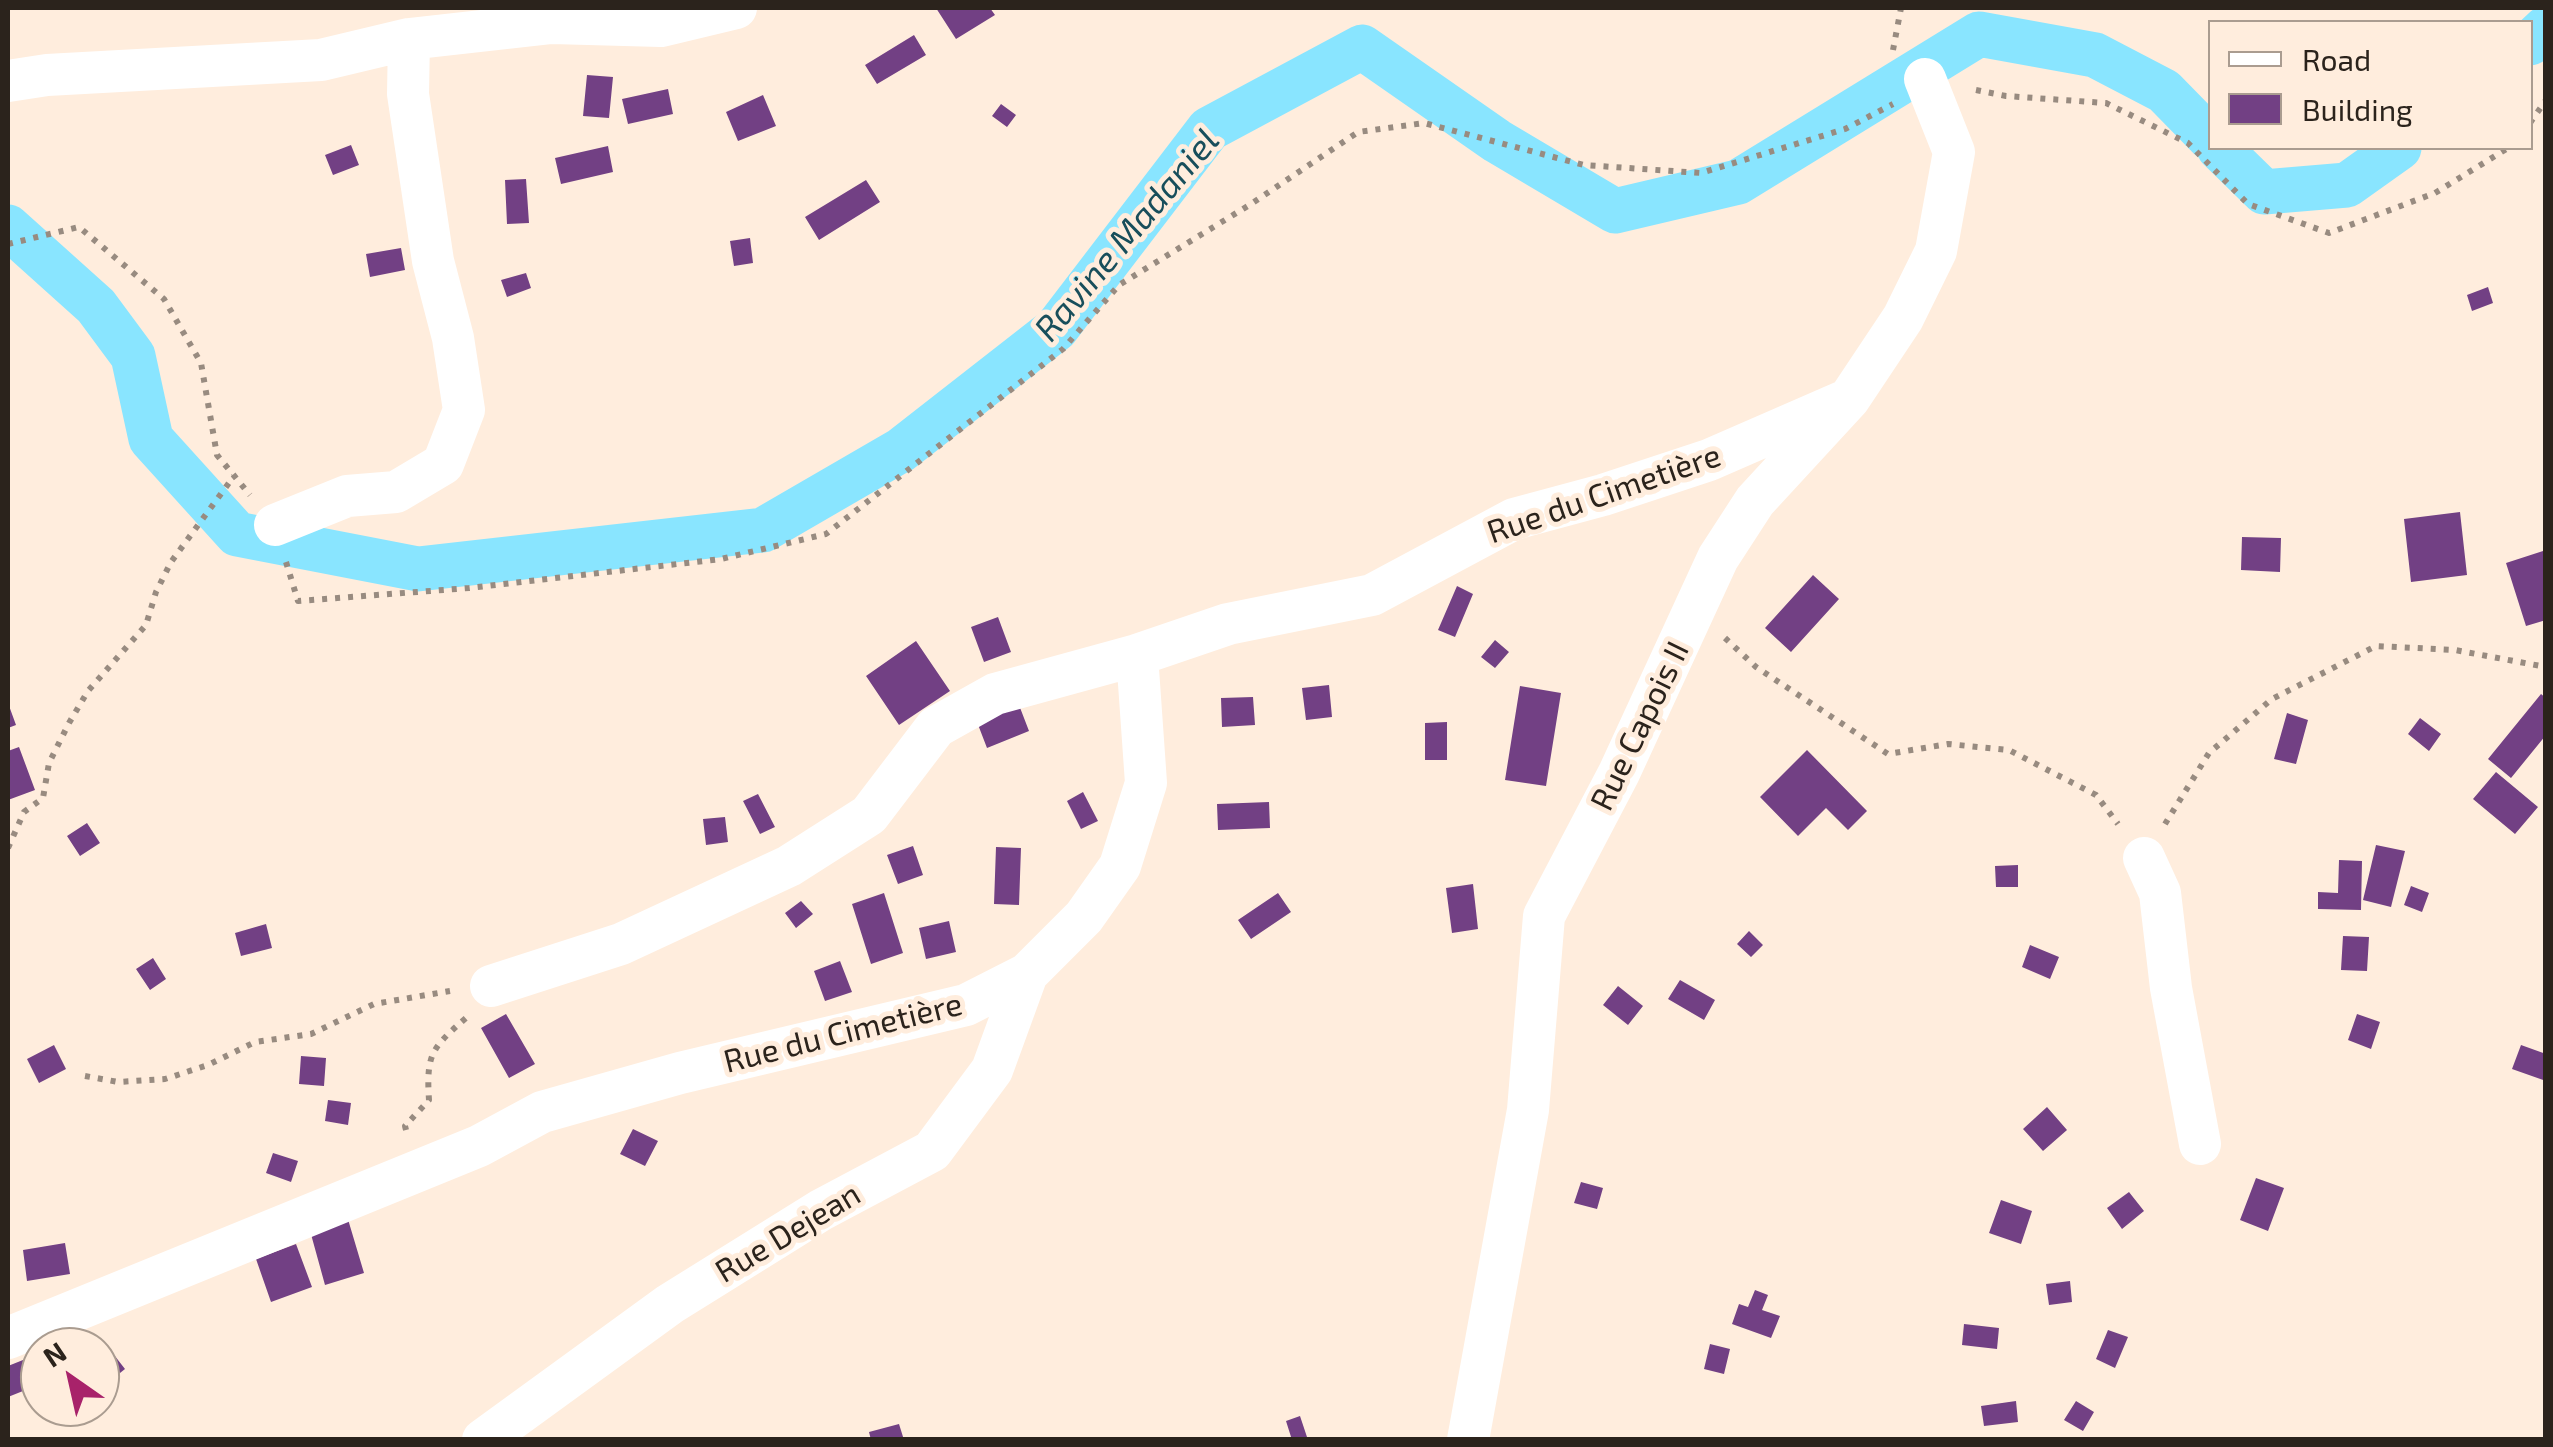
<!DOCTYPE html>
<html>
<head>
<meta charset="utf-8">
<style>
	body { margin:0 }
	#map { position:relative; width:2553px; height:1447px; overflow:hidden; background:#ffeddd; font-family:"Exo 2",sans-serif }
	canvas { display:block }
	.frame { position:absolute; inset:0; border:10px solid #2b231c; pointer-events:none }
	.legend { position:absolute; left:2208px; top:20px; width:325px; height:130px; box-sizing:border-box; background:#ffeddd; border:2px solid #aa9c90; margin:0; padding:12px 18px; list-style:none; font-size:30px; color:#2b231c }
	.legend li { display:flex; align-items:center; gap:20px; height:50px }
	.legend b { width:50px; border:2px solid #aa9c90 }
	.north { position:absolute; left:20px; top:1327px; width:100px; height:100px; box-sizing:border-box; background:#ffeddd; border:2px solid #aa9c90; border-radius:50%; rotate:326deg; font-size:28px; font-weight:700; line-height:40px; text-align:center; color:#2b231c }
	.north::after { content:''; display:block; margin:auto; width:35px; height:45px; background:#a8226a; clip-path:polygon(50% 0,100% 100%,50% 72%,0 100%) }
</style>
</head>
<body>
<div id="map">
<canvas width="2553" height="1447"></canvas>
<div class="frame"></div>
<ul class="legend">
<li><b style="height:12px;background:#fff"></b>Road</li>
<li><b style="height:28px;background:#724084"></b>Building</li>
</ul>
<div class="north">N</div>
</div>
<script>
const c = document.querySelector('canvas').getContext('2d');
c.lineJoin = 'round';
function stroke(path, color, width, dash) { c.strokeStyle = color; c.lineWidth = width; c.lineCap = dash ? 'butt' : 'round'; c.setLineDash(dash || []); c.stroke(path); }
function paint(path, color) { c.fillStyle = color; c.fill(path, 'evenodd'); }
function write(font, color, halo, rows, align = 'center') {
  c.font = font + ' "Exo 2",sans-serif'; c.lineWidth = 10; c.setLineDash([]); c.textBaseline = 'middle'; c.strokeStyle = halo; c.fillStyle = color; for (const [text, x, y, turn = 0] of rows) {
    c.save(); c.translate(x, y); c.rotate((+turn || 0) * Math.PI / 180); c.textAlign = isNaN(turn) ? turn : align; if (halo) c.strokeText(text, 0, 0); c.fillText(text, 0, 0); c.restore();
  }
}
const canal = new Path2D(`
	M2530 43 2546 28
	M2219 148 2264 192 2347 185 2399 148
	M8 227 96 306 133 356 151 439 237 534 418 569 763 530 901 450 1056 329 1209 129 1362 47 1497 141 1615 211 1738 182 1979 34 2095 55 2164 91 2210 138`);
const building = new Path2D(`
	M936 8H990L995 15 956 39Z
	M914 35 926 55 877 84 865 65Z
	M587 75 613 77 609 118 583 116Z
	M668 89 673 114 628 124 622 99Z
	M763 95 776 126 738 141 726 112Z
	M1001 104 1016 115 1007 127 992 116Z
	M351 145 359 165 333 175 325 155Z
	M608 146 613 172 561 184 555 158Z
	M526 179 529 223 507 224 505 180Z
	M866 180 880 202 819 240 805 217Z
	M750 238 753 263 734 266 730 241Z
	M401 248 405 270 370 277 366 254Z
	M526 273 531 288 507 297 501 280Z
	M2488 287 2493 303 2472 311 2467 295Z
	M2460 512 2467 575 2411 582 2404 519Z
	M2242 537 2281 538 2280 572 2241 570Z
	M2543 551 2546 620 2526 626 2506 563Z
	M1813 575 1839 599 1791 652 1765 628Z
	M1457 586 1473 594 1455 637 1438 630Z
	M998 617 1011 652 984 662 971 627Z
	M1495 640 1509 652 1495 668 1481 657Z
	M916 641 950 691 899 725 866 676Z
	M1329 685 1332 717 1306 720 1302 688Z
	M1520 686 1561 693 1546 786 1505 780Z
	M2541 694 2546 698V735L2511 778 2488 759Z
	M1253 697 1255 725 1222 727 1221 698Z
	M8 703 16 725 8 728Z
	M1019 705 1029 731 987 748 977 722Z
	M2287 713 2308 720 2296 764 2274 759Z
	M2420 718 2441 734 2429 751 2408 734Z
	M1447 722V760H1425V723Z
	M19 747 35 790 8 800V751Z
	M1807 750 1867 811 1848 830 1826 808 1798 836 1760 797Z
	M2496 772 2538 807 2515 834 2473 799Z
	M1083 792 1098 821 1081 829 1067 801Z
	M758 794 775 827 760 834 743 801Z
	M1269 802 1270 828 1218 830 1217 804Z
	M725 817 728 842 706 845 703 819Z
	M87 823 100 843 80 856 67 836Z
	M2376 845 2405 851 2391 907 2363 900Z
	M913 846 923 875 898 884 887 855Z
	M996 847 1021 848 1019 905 994 904Z
	M2339 860 2362 861 2361 910 2318 909V892L2338 893Z
	M2018 865V887H1996L1995 866Z
	M1473 884 1478 929 1452 933 1446 888Z
	M2411 886 2429 893 2422 912 2404 905Z
	M884 893 903 953 871 964 852 904Z
	M1278 893 1291 912 1251 939 1238 920Z
	M801 901 813 914 796 928 785 913Z
	M949 921 956 952 926 959 919 928Z
	M266 924 272 948 241 956 235 933Z
	M1749 931 1763 945 1751 957 1737 944Z
	M2343 936 2369 937 2367 971 2341 970Z
	M2030 945 2059 957 2050 979 2022 967Z
	M153 958 166 979 150 990 136 969Z
	M840 961 852 992 825 1001 814 971Z
	M1680 980 1715 1000 1704 1020 1668 999Z
	M1618 986 1643 1006 1628 1025 1603 1005Z
	M506 1014 535 1064 509 1078 481 1028Z
	M2357 1014 2380 1022 2371 1049 2348 1040Z
	M54 1045 66 1069 39 1083 27 1059Z
	M2521 1045 2546 1054V1081L2512 1069Z
	M301 1056 326 1058 324 1086 299 1084Z
	M328 1100 351 1103 348 1125 325 1121Z
	M2047 1107 2067 1130 2043 1151 2023 1129Z
	M633 1129 658 1141 645 1166 620 1154Z
	M273 1153 298 1161 291 1182 266 1173Z
	M2256 1178 2284 1188 2268 1231 2240 1220Z
	M1581 1182 1603 1188 1597 1209 1574 1203Z
	M2129 1192 2144 1211 2122 1229 2107 1208Z
	M2001 1200 2032 1211 2021 1244 1989 1233Z
	M347 1216 364 1273 325 1285 309 1227Z
	M65 1243 70 1274 27 1281 23 1250Z
	M296 1244 312 1287 271 1302 256 1259Z
	M2070 1281 2072 1302 2049 1305 2046 1284Z
	M1755 1290 1768 1295 1762 1310 1780 1316 1771 1338 1732 1324 1739 1304 1748 1307Z
	M1964 1324 1999 1328 1997 1349 1962 1345Z
	M2108 1330 2128 1337 2115 1368 2096 1359Z
	M1710 1344 1730 1349 1724 1374 1704 1369Z
	M111 1351 125 1369 100 1389V1360Z
	M23 1360 33 1387 8 1397V1366Z
	M2016 1401 2018 1422 1984 1426 1981 1406Z
	M2076 1401 2094 1412 2083 1431 2064 1420Z
	M1300 1416 1308 1440H1292L1286 1421Z
	M899 1424 904 1440H871L869 1432Z`);
const path = new Path2D(`
	M1893 50 1901 8
	M1976 90 2006 96 2106 103 2188 143 2248 204 2329 233 2435 193 2508 148
	M2530 123 2546 100
	M8 244 79 227 164 299 201 363 217 455 250 495
	M286 562 298 601 469 588 721 559 826 534 1063 349 1119 285 1251 204 1358 132 1424 123 1584 165 1701 173 1845 129 1893 104
	M1725 638 1756 667 1888 754 1948 744 2009 750 2096 795 2118 824
	M2165 824 2209 753 2272 699 2376 646 2455 650 2546 667
	M8 848 24 812 43 798 49 763 69 723 88 691 146 625 156 592 171 562 234 476
	M85 1076 118 1082 165 1079 208 1065 255 1042 311 1034 374 1004 450 991
	M406 1130 405 1126 429 1100C426 1053 432 1048 467 1017`);
const street = new Path2D(`
	M8 81 47 75 321 60 409 39 552 23 661 26 736 8
	M275 525 347 496 396 492 443 464 464 410 453 338 433 261 408 94 409 39
	M2144 858 2160 893 2171 988 2200 1144
	M491 986 621 944 789 866 869 815 936 727 995 694 1137 655
	M8 1338 479 1146 542 1112 680 1073 966 1005 1027 974 1084 917 1120 866 1146 783 1137 655 1228 624 1372 595 1514 519 1603 495 1709 460 1849 399
	M483 1440 670 1304 821 1210 932 1151 992 1070 1027 974
	M1468 1440 1528 1110 1544 916 1619 773 1718 558 1755 501 1849 399 1903 318 1936 251 1954 152 1925 79`);
const streetNames = [
	["Rue du Cimetière",1604,494,-19],
	["Rue Capois II",1640,726,-64],
	["Rue du Cimetière",843,1033,-14],
	["Rue Dejean",788,1233,-31]
];
const waterNames = [
	["Ravine Madaniel",1127,235,-50]
];
stroke(canal, '#89e5ff', 45);
paint(building, '#724084');
stroke(path, '#988b80', 6, [5, 8]);
stroke(street, '#fff', 42);
write('32px', '#2b231c', '#ffeddd', streetNames);
write('italic 35px', '#184e5b', '#ffeddd', waterNames);
</script>
</body>
</html>
